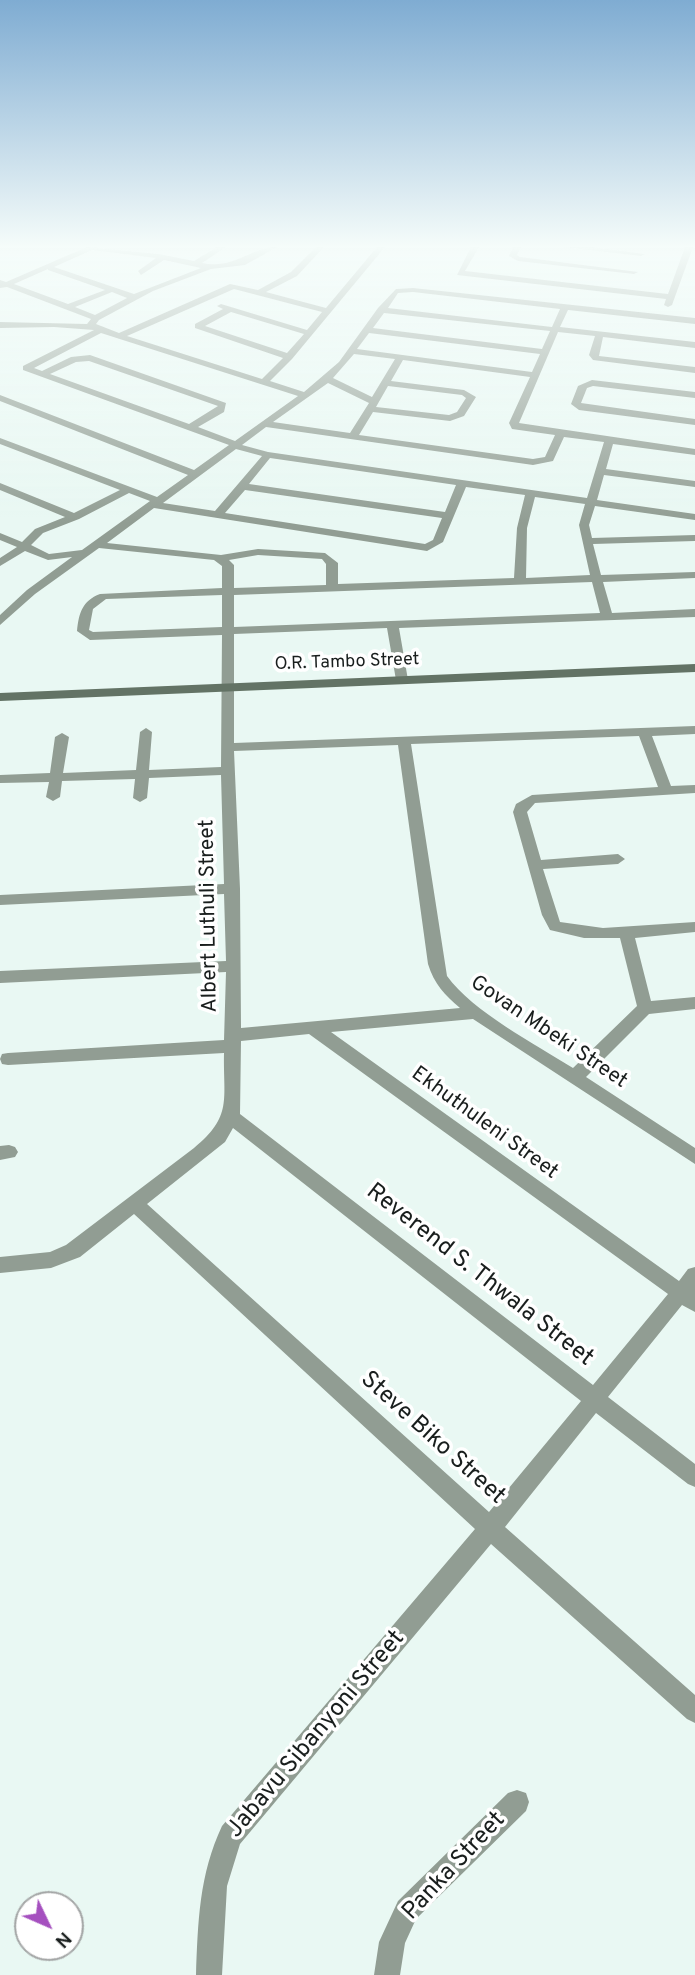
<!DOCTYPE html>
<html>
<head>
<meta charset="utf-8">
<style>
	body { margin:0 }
	#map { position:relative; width:695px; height:1975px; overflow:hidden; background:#e9f8f3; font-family:Overpass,sans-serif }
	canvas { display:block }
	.north { position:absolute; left:14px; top:1891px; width:70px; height:70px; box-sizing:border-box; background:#fff; border:2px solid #a3a5a5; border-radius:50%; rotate:134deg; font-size:19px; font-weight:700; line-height:28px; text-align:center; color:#191e1d }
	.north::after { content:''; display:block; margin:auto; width:24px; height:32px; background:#a550bf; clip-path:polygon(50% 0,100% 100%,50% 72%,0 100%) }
</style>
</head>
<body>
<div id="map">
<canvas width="695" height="1975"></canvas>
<div class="north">N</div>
</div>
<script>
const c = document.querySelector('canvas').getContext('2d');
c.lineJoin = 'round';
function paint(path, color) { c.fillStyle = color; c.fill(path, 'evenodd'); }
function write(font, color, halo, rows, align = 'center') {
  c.font = font + ' Overpass,sans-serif'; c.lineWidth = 7; c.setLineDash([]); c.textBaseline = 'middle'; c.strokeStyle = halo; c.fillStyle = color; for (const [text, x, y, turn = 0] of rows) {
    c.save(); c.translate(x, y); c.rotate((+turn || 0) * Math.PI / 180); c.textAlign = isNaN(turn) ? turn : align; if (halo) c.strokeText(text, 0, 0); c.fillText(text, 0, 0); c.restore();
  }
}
const street = new Path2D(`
	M87 247 158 254 194 261 217 247H226L202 263C235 270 252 246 277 247L245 265 211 269 153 291 99 320 96 324 119 333 230 284 258 290 291 272 316 247H324L297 276 266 292 326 308 377 247H385L292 359 270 381 304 392 339 362 378 308 396 289 413 288 695 318V324L568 310 560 327 695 342V348L603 337 599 356 695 367V373L593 360 589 355 595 336 558 332 519 423 695 449V455L613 444 606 469 695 481V487L604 475 597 500 695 514V520L595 506 589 525 592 538 695 535V541L593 544 601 575 695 572V578L603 582 612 613 695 609V617L399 628 408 680 402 684 396 680 387 628 234 634V743L695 726V734L652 736 671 786 695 785V793L535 803 527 812 541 860 618 854 625 859 618 864 543 869 560 922 603 928 695 922V932L635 938 651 1001 695 997V1009L649 1014 586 1077 695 1148V1164L473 1019 331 1032 679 1281 688 1269 695 1267V1312L682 1305 608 1397 695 1464V1487L688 1484 596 1413 505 1527 695 1695V1723L687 1719 491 1544 240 1844 227 1886 222 1975H196C198 1922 199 1875 222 1826L475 1529 134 1214 80 1257 51 1268 0 1273V1257L50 1252 66 1245 194 1148C233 1116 223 1100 224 1053L8 1065 2 1064 0 1059 2 1054 8 1053 224 1040 226 972 0 983V971L226 961 224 894 0 905V895L224 884 221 775 149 778 147 798 140 802 133 798 135 779 62 781 60 797 53 801 46 797 49 782 0 783V775L50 773 55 737 62 733 69 737 63 773 136 770 140 732 146 728 152 732 149 770 221 767 222 635 90 640 77 631C79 613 82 601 100 594L222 588V566L214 560 99 548 35 594 0 625V615L27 590 72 557 48 560 25 551 0 566V558L17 547 0 540V533L22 542 35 529 65 517 0 490V483L74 513 120 490 0 444V438L157 497 188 475 0 401V395L194 470 229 445 23 370V366L94 330 54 327 0 328V322L87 324 91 319 7 287 0 288V280L6 282ZM92 250 156 258 138 271 141 275 164 260 201 268 134 294 54 267ZM48 269V270L105 290 68 304 14 284ZM234 289 322 312 307 330 221 304 217 306 223 309 195 324V328L283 358 262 379 127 336ZM112 292 127 298 95 315 75 307ZM413 292 560 309 552 327 388 308 398 293ZM231 312 304 334 287 353 205 326ZM384 313 550 331 542 349 373 328ZM101 333 298 396 235 441 198 427 224 412 226 403 90 355 71 357 42 371 34 368ZM369 333 540 354 532 372 357 349ZM354 354 395 359 372 397 333 378ZM403 360 530 377 509 423 512 429 555 435 545 457 533 459 359 435 373 412 450 421 464 416 476 397 464 390 391 381ZM89 361 218 406 189 424 50 374 76 362ZM328 383 369 403 350 433 273 422ZM388 386 462 395 466 398 457 412 449 415 376 407ZM266 427 533 465 553 461 564 437 604 442 587 498 268 452 242 445ZM236 449 262 456 215 511 163 503ZM270 458 456 485 445 512 249 484ZM466 487 525 495 517 528 514 578 338 584V563L325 553 258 549 221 555 107 543 154 508 427 551 443 542ZM245 490 442 518 433 540 425 544 225 513ZM129 493 150 501 82 550 49 554 31 545 43 533 79 519ZM535 497 585 504 579 525 590 575 526 578 527 528ZM258 555 322 559 326 564V585L234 588V565L229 560ZM592 582 600 613 234 627V595ZM222 595V627L93 632 89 630 93 609 106 599ZM639 736 658 787 532 795 516 804 513 812 542 915 550 930 584 938H620L637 1006 573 1068C535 1044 473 1012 447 976L411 744ZM398 745 428 964C434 984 445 995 460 1008L241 1028 240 889 234 751ZM309 1034 668 1294 593 1385 240 1114 241 1041ZM233 1128 581 1401 489 1512 147 1204 225 1142Z
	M471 247H479L465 271 668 294 685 247H693L672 305 668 307 664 305 666 299 457 275Z
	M513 247H521L517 255 520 257 638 272 634 274 518 261 509 256Z
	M564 247H591L645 254 641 256Z
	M592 380 695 392V398L593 386 587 388 581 403 695 419V425L579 410 571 404 578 386Z
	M9 1145 15 1147 18 1152 15 1157 0 1160V1146Z
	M517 1790 526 1793 529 1802 526 1811 416 1919 405 1943 400 1975H374L379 1942 398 1901 508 1793Z`);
const secondary = new Path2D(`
	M695 664V672L0 701V693Z`);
const farStreetnames = [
	["O.R. Tambo Street",347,663,-2]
];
const streetNames = [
	["Albert Luthuli Street",210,916,-91],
	["Govan Mbeki Street",548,1033,34],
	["Ekhuthuleni Street",484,1124,36]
];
const nearStreetnames = [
	["Reverend S. Thwala Street",479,1276,38],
	["Steve Biko Street",432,1439,42],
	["Jabavu Sibanyoni Street",317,1735,-50],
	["Panka Street",455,1867,-47]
];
paint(street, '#919d93');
paint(secondary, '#637365');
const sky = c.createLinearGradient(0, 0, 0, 523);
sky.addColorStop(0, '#7facd2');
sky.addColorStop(0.47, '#f5fcfa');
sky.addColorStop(1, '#f5fcfa00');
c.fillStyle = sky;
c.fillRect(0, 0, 695, 523);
write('18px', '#191e1d', '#fff', farStreetnames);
write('21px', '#191e1d', '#fff', streetNames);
write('24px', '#191e1d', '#fff', nearStreetnames);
</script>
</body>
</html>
